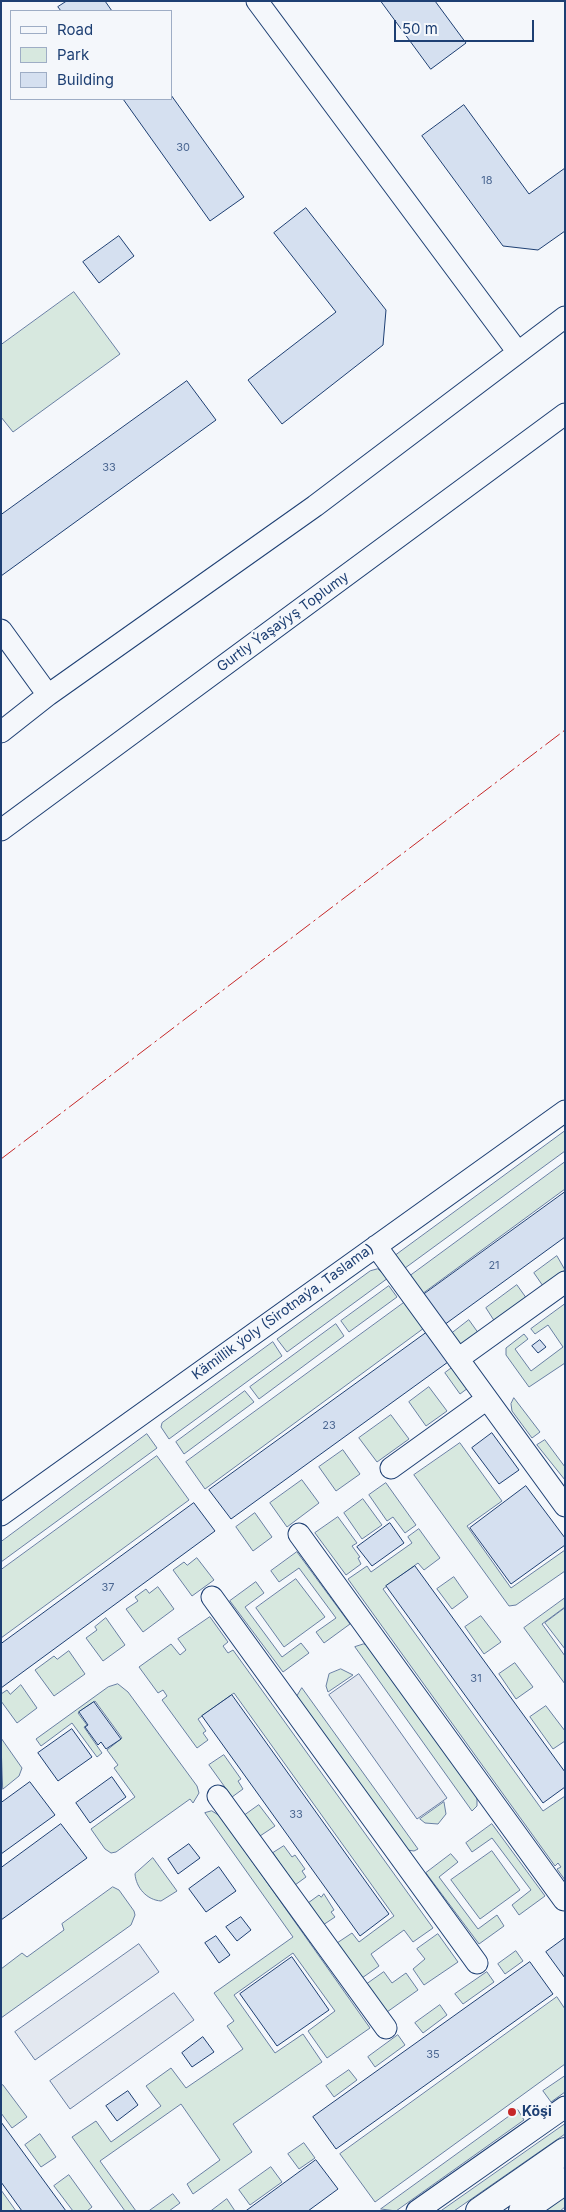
<!DOCTYPE html>
<html>
<head>
<meta charset="utf-8">
<style>
	body { margin:0 }
	#map { position:relative; width:566px; height:2212px; overflow:hidden; background:#f4f7fb; font-family:Inter,sans-serif }
	canvas { display:block }
	.frame { position:absolute; inset:0; border:2px solid #1d3f73; pointer-events:none }
	.legend { position:absolute; left:10px; top:10px; width:162px; height:90px; box-sizing:border-box; background:#f4f7fb; border:1px solid #9eadc5; margin:0; padding:6px 9px; list-style:none; font-size:15px; color:#1d3f73 }
	.legend li { display:flex; align-items:center; gap:10px; height:25px }
	.legend b { width:25px; border:1px solid #9eadc5 }
	.scale { position:absolute; left:394px; top:20px; width:140px; height:22px; box-sizing:border-box; border:2px solid #1d3f73; border-top:0; padding-left:6px; font-size:15px; line-height:18px; white-space:nowrap; color:#1d3f73; -webkit-text-stroke:4px #f4f7fb; paint-order:stroke }
</style>
</head>
<body>
<div id="map">
<canvas width="566" height="2212"></canvas>
<div class="frame"></div>
<ul class="legend">
<li><b style="height:6px;background:#f4f7fb"></b>Road</li>
<li><b style="height:14px;background:#d7e8df"></b>Park</li>
<li><b style="height:14px;background:#d5e0f0"></b>Building</li>
</ul>
<div class="scale">50 m</div>
</div>
<script>
const c = document.querySelector('canvas').getContext('2d');
c.lineJoin = 'round';
function paint(path, color) { c.fillStyle = color; c.fill(path, 'evenodd'); }
function stroke(path, color, width, dash) { c.strokeStyle = color; c.lineWidth = width; c.lineCap = dash ? 'butt' : 'round'; c.setLineDash(dash || []); c.stroke(path); }
function write(font, color, halo, rows, align = 'center') {
  c.font = font + ' Inter,sans-serif'; c.lineWidth = 4; c.setLineDash([]); c.textBaseline = 'middle'; c.strokeStyle = halo; c.fillStyle = color; for (const [text, x, y, turn = 0] of rows) {
    c.save(); c.translate(x, y); c.rotate((+turn || 0) * Math.PI / 180); c.textAlign = isNaN(turn) ? turn : align; if (halo) c.strokeText(text, 0, 0); c.fillText(text, 0, 0); c.restore();
  }
}
const green = new Path2D(`
	M74 292 120 354 13 432 1 417V345Z
	M565 1131V1151L401 1271 392 1258Z
	M565 1162V1189L422 1294 410 1276Z
	M557 1256 565 1270 543 1286 534 1273Z
	M378 1269 388 1278 287 1352 277 1339 370 1271Z
	M517 1285 527 1299 495 1322 486 1308Z
	M389 1286 397 1297 349 1332 341 1321Z
	M405 1302 424 1328 205 1489 186 1462Z
	M565 1304V1363L529 1387 506 1355V1348L524 1334 528 1339 515 1349 531 1371 563 1347 548 1325 535 1334 531 1329Z
	M469 1320 479 1334 461 1344 451 1334Z
	M336 1324 344 1336 259 1399 250 1387Z
	M273 1342 282 1356 169 1439 161 1427 162 1423Z
	M453 1367 468 1388 460 1394 445 1373Z
	M429 1387 447 1411 426 1426 409 1402Z
	M245 1391 254 1402 184 1454 176 1442Z
	M514 1398 540 1432 532 1438 512 1411 511 1404Z
	M391 1415 409 1439 377 1462 359 1438Z
	M147 1434 157 1448 1 1562V1542Z
	M545 1440 565 1467V1480L537 1445Z
	M460 1443 502 1501 467 1526 511 1588 565 1550V1571L516 1605 509 1606 414 1475Z
	M343 1450 360 1474 336 1491 319 1467Z
	M157 1456 189 1500 1 1638V1570Z
	M302 1480 319 1503 287 1527 270 1503Z
	M386 1483 416 1525 405 1533 393 1517 387 1521 369 1495Z
	M363 1499 382 1525 362 1539 344 1513Z
	M255 1513 272 1537 253 1551 236 1527Z
	M338 1517 357 1543 352 1546 360 1557 358 1558 361 1564 346 1575 315 1533Z
	M419 1529 440 1558 424 1570 418 1563 383 1589 543 1811 565 1796V1880L557 1869 561 1867 558 1863 555 1866 348 1579 367 1566 371 1572 412 1543 408 1537Z
	M297 1552 350 1624 324 1643 316 1632 336 1618 299 1568 279 1582 271 1571Z
	M197 1558 214 1580 192 1596 173 1570 184 1562 187 1565Z
	M454 1577 468 1597 452 1609 437 1589Z
	M296 1579 325 1617 284 1647 256 1608Z
	M256 1582 264 1593 245 1607 282 1657 301 1643 309 1653 283 1672 230 1601Z
	M158 1587 174 1609 143 1632 126 1609 138 1601 135 1597 146 1589 149 1593Z
	M565 1598V1607L542 1624 565 1656V1684L524 1628Z
	M565 1608V1649L545 1623Z
	M481 1616 501 1642 484 1654 465 1627Z
	M210 1617 228 1642 223 1646 228 1653 233 1650 433 1928 413 1942 404 1930 371 1954 379 1966 362 1978 337 1943 352 1933 359 1942 394 1916 234 1693 198 1719 206 1731 203 1733 208 1740 197 1748 162 1700 167 1696 163 1690 158 1693 139 1667 171 1644 180 1655 186 1650 178 1639Z
	M106 1618 125 1645 103 1661 86 1638 97 1630 95 1627Z
	M364 1644 369 1646 477 1796V1806L472 1811 355 1647Z
	M69 1651 85 1674 54 1696 35 1670 54 1656 57 1659Z
	M515 1663 533 1687 516 1699 499 1674Z
	M341 1669 353 1675 328 1692 326 1686 329 1674Z
	M118 1684 128 1692 197 1786 199 1793 193 1803 190 1799 116 1852 111 1853 105 1849 91 1829 135 1797 114 1768 118 1765 107 1750 122 1738 95 1701 78 1713 87 1725 84 1727 102 1753 97 1757 72 1723 41 1746 36 1739 108 1687Z
	M21 1685 37 1708 17 1723 1 1701V1694L7 1690 10 1694Z
	M302 1688 418 1849 414 1851 407 1850 296 1698Z
	M546 1706 565 1731V1741L553 1749 530 1717Z
	M1 1738 22 1768 19 1776 3 1789Z
	M224 1755 241 1779 238 1781 243 1789 232 1797 209 1765Z
	M444 1802 446 1814 438 1824 425 1823 420 1819Z
	M259 1805 275 1826 260 1836 245 1815Z
	M212 1811 220 1816 370 2028 327 2058 308 2031 335 2011 293 1953 234 1995 275 2053 303 2034 322 2062 233 2124 252 2152 193 2194 187 2184 220 2160 181 2104 100 2161 136 2211H125L72 2137 96 2121 111 2142 161 2106 146 2086 171 2068 186 2088 243 2049 227 2026 234 2021 214 1993 293 1937 205 1813Z
	M492 1824 545 1896 519 1915 512 1905 531 1890 492 1838 472 1852 466 1843Z
	M284 1846 292 1857 295 1855 305 1869 302 1871 306 1877 295 1885 273 1853Z
	M492 1851 520 1890 480 1919 451 1880Z
	M451 1854 458 1862 439 1877 478 1929 497 1915 504 1926 479 1944 426 1873Z
	M153 1858 177 1891 161 1901C147 1900 136 1888 135 1874Z
	M113 1887 119 1890 134 1911 135 1915 131 1925 1 2018V1969L22 1953 27 1957 64 1930 62 1924Z
	M324 1894 334 1910 331 1912 335 1917 323 1925 308 1903 319 1895 321 1897Z
	M438 1934 458 1962 424 1985 413 1969 425 1959 417 1949Z
	M516 1951 523 1961 505 1974 498 1964Z
	M384 1972 392 1983 406 1973 418 1990 387 2012 367 1984Z
	M487 1972 494 1982 463 2004 455 1994Z
	M557 1997 565 2009V2064L375 2202 340 2154Z
	M440 2005 447 2015 423 2033 415 2023Z
	M398 2035 405 2045 375 2067 368 2057Z
	M349 2070 357 2080 334 2097 326 2086Z
	M565 2076V2092L551 2102 543 2091Z
	M3 2085 27 2117 12 2128 1 2113V2086Z
	M518 2110 524 2120 396 2211 381 2209Z
	M565 2124V2134L454 2211H441Z
	M40 2134 56 2157 41 2167 25 2145Z
	M304 2143 315 2158 299 2169 288 2154Z
	M271 2167 282 2182 250 2205 239 2190Z
	M69 2175 92 2207 87 2211H73L54 2186Z
	M1 2190 16 2211H1Z
	M173 2194 180 2203 169 2211H149Z
	M565 2196V2207L560 2211H543Z
	M227 2199 235 2211H211Z`);
const parking = new Path2D(`
	M359 1674 447 1798 417 1819 329 1695Z
	M139 1944 159 1972 35 2060 15 2032Z
	M174 1993 194 2020 70 2109 50 2081Z`);
const building = new Path2D(`
	M67 1H105L112 11H61L58 7Z
	M381 1H435L466 43 431 69Z
	M171 95 244 197 210 221 123 99H171Z
	M464 105 529 194 565 168V231L538 250 503 246 422 136Z
	M306 208 386 310 383 345 282 424 248 380 336 312 274 233Z
	M119 236 134 256 99 283 83 262Z
	M187 381 216 420 1 576V515Z
	M565 1192V1237L444 1325 423 1295Z
	M426 1333 448 1362 231 1519 209 1490Z
	M540 1340 546 1347 538 1353 532 1346Z
	M492 1433 519 1470 499 1484 472 1448Z
	M526 1486 565 1538V1545L511 1584 470 1528Z
	M194 1503 215 1531 1 1688V1644Z
	M390 1523 404 1543 372 1566 357 1547Z
	M415 1566 565 1772V1787L543 1803 386 1586Z
	M232 1695 389 1914 360 1936 202 1716Z
	M94 1702 121 1739 106 1749 101 1742 98 1745 85 1727 88 1725 79 1712Z
	M72 1729 92 1757 58 1781 38 1753Z
	M112 1777 126 1797 90 1823 76 1803Z
	M30 1782 55 1815 1 1854V1803Z
	M61 1824 87 1858 1 1920V1868Z
	M189 1844 200 1858 178 1874 168 1859Z
	M219 1867 236 1891 206 1912 189 1889Z
	M241 1917 251 1930 237 1941 226 1927Z
	M216 1936 230 1955 219 1963 205 1943Z
	M565 1938V1978L546 1952Z
	M292 1957 329 2010 277 2046 240 1994Z
	M530 1962 553 1994 336 2149 313 2117Z
	M203 2037 214 2052 192 2067 182 2053Z
	M128 2091 138 2105 117 2121 106 2106Z
	M1 2122 66 2211H22L1 2182Z
	M316 2160 338 2189 308 2211H246Z`);
const minor = new Path2D(`
	M257 1 517 351
	M1 630 48 695
	M1 732 48 695 315 506 565 317
	M1 830 565 414
	M376 1246 565 1506
	M458 1359 565 1282
	M391 1468 487 1399
	M1 1515 565 1111
	M299 1534 564 1900
	M212 1597 477 1963
	M218 1796 386 2028
	M417 2211 565 2107`);
const major = new Path2D(`
	M479 2211 565 2151
	M522 2211 565 2181`);
const power = new Path2D(`
	M1 1159 565 730`);
const markers = [
	[512,2112,5,"#c62828"]
];
const numberNames = [
	["30",183,148],
	["18",487,181],
	["33",109,468],
	["21",494,1266],
	["23",329,1426],
	["37",108,1588],
	["31",476,1679],
	["33",296,1815],
	["35",433,2055]
];
const streetNames = [
	["Gurtly Ýaşaýyş Toplumy",283,622,-36],
	["Kämillik ýoly (Sirotnaýa, Taslama)",283,1312,-36]
];
const poiNames = [
	["Köşi",522,2112]
];
paint(green, '#d7e8df');
stroke(green, '#687fa3', 1);
paint(parking, '#e3e8f0');
stroke(parking, '#687fa3', 1);
paint(building, '#d5e0f0');
stroke(building, '#1d3f73', 1);
stroke(minor, '#1d3f73', 23);
stroke(major, '#1d3f73', 28);
stroke(minor, '#f4f7fb', 21);
stroke(major, '#f4f7fb', 26);
stroke(power, '#c62828', 1, [18, 4, 2.5, 4]);
for (const [x, y, r, color] of markers) { const dot = new Path2D(); dot.arc(x, y, r, 0, 2 * Math.PI); c.fillStyle = color; c.fill(dot); stroke(dot, '#f4f7fb', 2); }
write('11px', '#4b6792', null, numberNames);
write('14px', '#1d3f73', '#f4f7fb', streetNames);
write('bold 14px', '#1d3f73', '#f4f7fb', poiNames, 'left');
</script>
</body>
</html>
